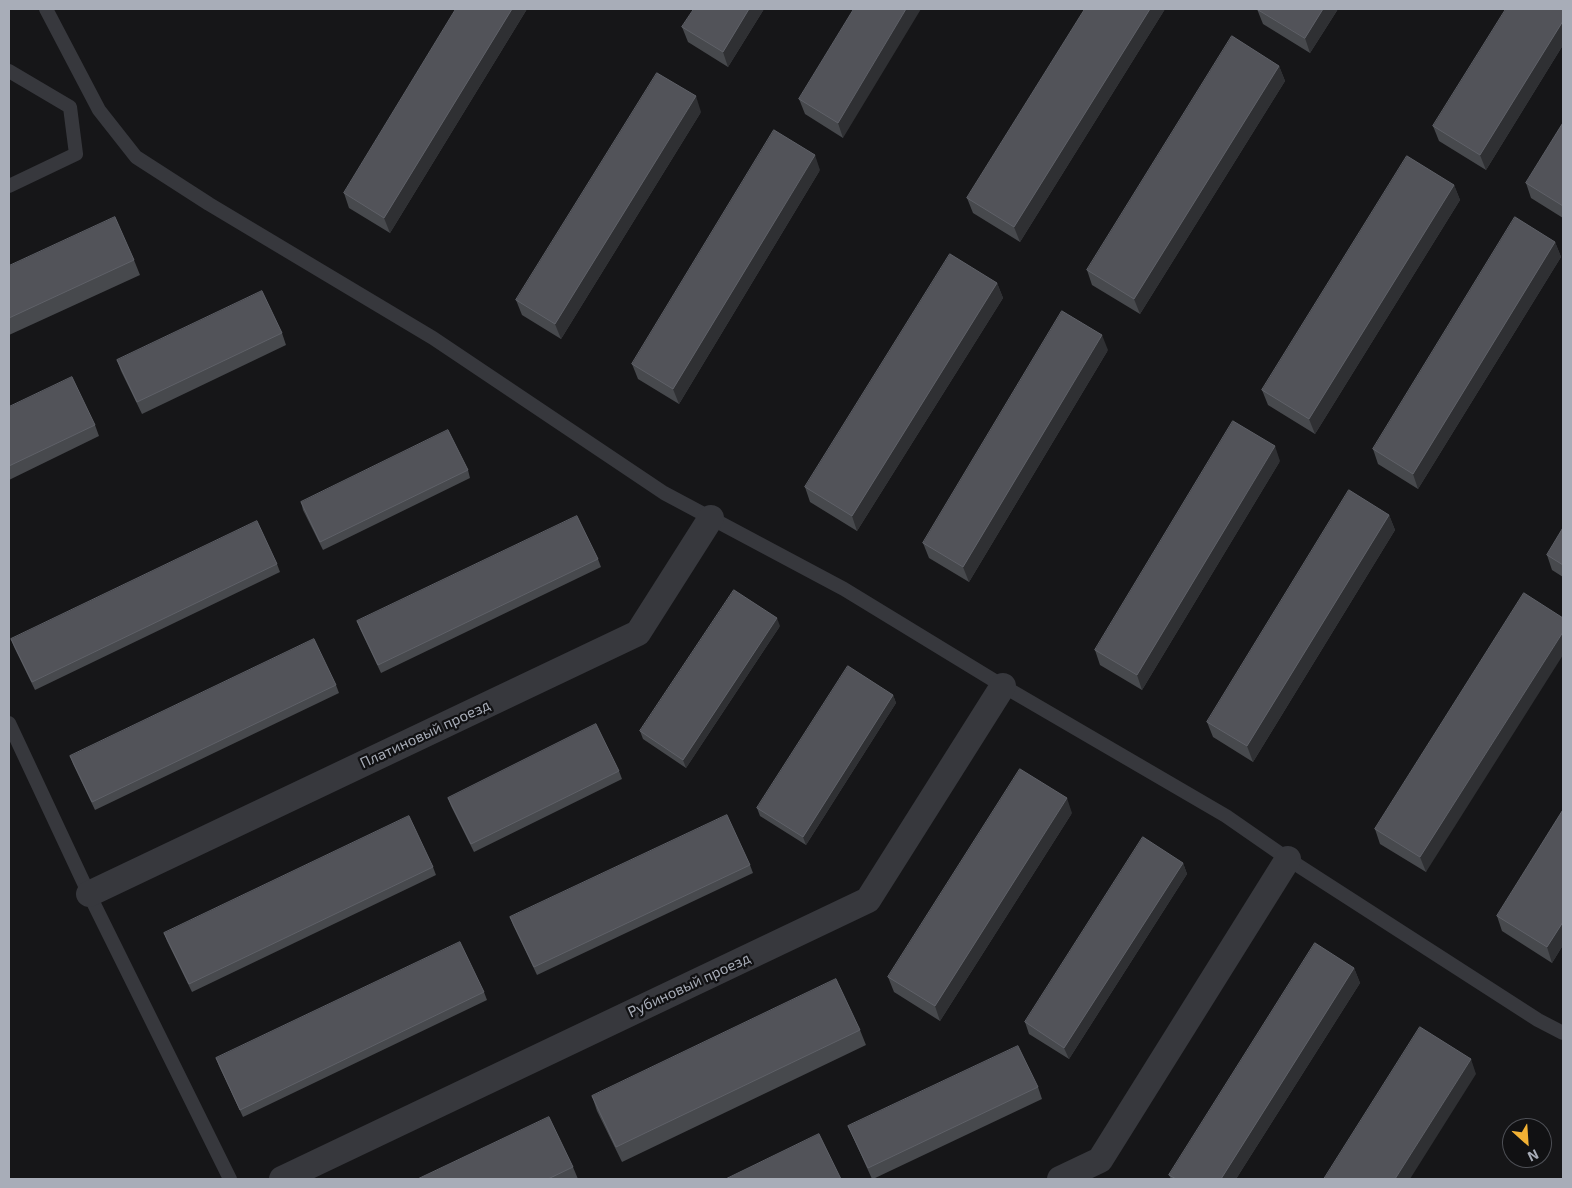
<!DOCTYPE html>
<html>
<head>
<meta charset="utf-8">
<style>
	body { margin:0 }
	#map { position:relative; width:1572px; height:1188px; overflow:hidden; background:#161618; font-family:"Exo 2",sans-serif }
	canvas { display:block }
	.frame { position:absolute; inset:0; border:10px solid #a8adb8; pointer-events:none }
	.north { position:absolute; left:1502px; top:1118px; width:50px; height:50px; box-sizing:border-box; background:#111113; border:1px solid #4d4f55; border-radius:50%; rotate:154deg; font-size:14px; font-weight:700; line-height:20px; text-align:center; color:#a8adb8 }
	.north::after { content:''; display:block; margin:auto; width:18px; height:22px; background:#f2b134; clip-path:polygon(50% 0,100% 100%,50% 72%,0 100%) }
</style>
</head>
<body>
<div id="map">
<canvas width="1572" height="1188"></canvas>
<div class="frame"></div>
<div class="north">N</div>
</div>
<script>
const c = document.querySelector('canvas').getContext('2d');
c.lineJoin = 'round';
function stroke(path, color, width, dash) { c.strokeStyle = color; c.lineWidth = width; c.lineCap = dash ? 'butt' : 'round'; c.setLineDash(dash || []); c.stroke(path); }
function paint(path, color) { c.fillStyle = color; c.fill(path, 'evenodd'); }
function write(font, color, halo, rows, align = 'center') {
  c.font = font + ' "Exo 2",sans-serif'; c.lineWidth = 4.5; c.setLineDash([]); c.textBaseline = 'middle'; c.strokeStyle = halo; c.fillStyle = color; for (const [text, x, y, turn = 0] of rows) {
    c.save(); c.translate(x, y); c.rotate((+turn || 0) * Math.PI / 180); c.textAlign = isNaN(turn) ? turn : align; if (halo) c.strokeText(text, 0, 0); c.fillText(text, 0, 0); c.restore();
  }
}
const service = new Path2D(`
	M46 9 99 110 136 157 209 204 433 338 664 493 844 589 1003 686 1226 816 1288 859 1538 1020 1563 1033
	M9 71 70 107 76 154 9 186
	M9 723 89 894 230 1179`);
const minor = new Path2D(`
	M89 894 638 633 711 518
	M282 1179 868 900 1003 686
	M1060 1179 1100 1160 1288 859`);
const wall = new Path2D(`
	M456 9H527L390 233 349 208 344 193Z
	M694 9H764L728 67 688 42 682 27Z
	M854 9 843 138 805 114 799 99Z
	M1085 9H1165L1020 242 973 213 967 198Z
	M1257 9H1338L1310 53 1263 24Z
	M1563 9V45L1486 170 1439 141 1433 126Z
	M1279 66 1285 81 1140 314 1092 285 1087 270Z
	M701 112 561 339 522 315 516 300Z
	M1563 123V218L1531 198 1526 183Z
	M820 170 679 404 638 379 632 364Z
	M1454 185 1460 200 1315 434 1268 405 1262 390Z
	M1555 242 1561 257 1418 489 1378 464 1373 449Z
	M134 260 140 275 9 335V266Z
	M997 283 1003 298 857 531 810 502 805 487Z
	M282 333 286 345 142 414 121 371 117 360Z
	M1108 350 969 582 929 558 923 543Z
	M9 407 95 425 99 436 9 480Z
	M1280 461 1142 690 1100 665 1095 650Z
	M468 470 470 478 323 550 303 510 301 502Z
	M1389 515 1395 530 1253 762 1213 737 1207 722Z
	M1563 528V577L1552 570 1547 555Z
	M598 559 601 567 381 673 360 629 357 621Z
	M277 564 280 572 35 690 14 647 11 639Z
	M1524 593 1426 872 1380 844 1375 829Z
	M780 626 686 768 643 739 640 731Z
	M336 685 339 693 95 810 73 764 70 756Z
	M893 695 896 703 806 845 760 816 757 808Z
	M619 771 622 779 474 852 451 806 448 798Z
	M1563 810V945L1552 963 1502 931 1497 916Z
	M1072 813 940 1021 894 992 888 977Z
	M1183 863 1187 874 1069 1059 1029 1034 1025 1022Z
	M750 865 753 873 537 975 513 925 510 917Z
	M433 867 436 875 192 992 167 941 164 933Z
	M1354 968 1360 983 1236 1179H1171L1169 1175Z
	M484 992 487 1000 243 1117 219 1066 216 1058Z
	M860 1030 866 1045 622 1162 597 1111 592 1096Z
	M1038 1087 1042 1099 873 1179H872L853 1137 848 1126Z
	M573 1167 578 1179H418Z`);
const shadedWall = new Path2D(`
	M512 9H527L390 233 384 218Z
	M749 9H764L728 67 723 52Z
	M906 9H921L843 138 838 123Z
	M1150 9H1165L1020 242 1014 227Z
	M1323 9H1338L1310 53 1305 38Z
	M1563 21V45L1486 170 1480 155Z
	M1279 66 1285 81 1140 314 1134 299Z
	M696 96 701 112 561 339 555 324Z
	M815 155 820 170 679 404 673 389Z
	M1454 185 1460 200 1315 434 1309 419Z
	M1555 242 1561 257 1418 489 1413 474Z
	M997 283 1003 298 857 531 852 516Z
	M1102 335 1108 350 969 582 963 567Z
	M1275 446 1280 461 1142 690 1137 675Z
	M1389 515 1395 530 1253 762 1247 746Z
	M777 618 780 626 686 768 683 760Z
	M1563 632V655L1426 872 1420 857Z
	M893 695 896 703 806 845 803 837Z
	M1067 798 1072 813 940 1021 935 1006Z
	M1183 863 1187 874 1069 1059 1064 1048Z
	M1563 922V945L1552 963 1547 947Z
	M1354 968 1360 983 1236 1179H1221Z
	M1471 1059 1476 1074 1410 1179H1395Z`);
const building = new Path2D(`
	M456 9H512L384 218 344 193Z
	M694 9H749L723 52 682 27Z
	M854 9H906L838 123 799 99Z
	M1085 9H1150L1014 227 967 198Z
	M1257 9H1323L1305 38Z
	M1506 9H1563V21L1480 155 1433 126Z
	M1232 36 1279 66 1134 299 1087 270Z
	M657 73 696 96 555 324 516 300Z
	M1563 123V206L1526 183Z
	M774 130 815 155 673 389 632 364Z
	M1407 156 1454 185 1309 419 1262 390Z
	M115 217 134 260 9 318V266Z
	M1515 217 1555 242 1413 474 1373 449Z
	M950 254 997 283 852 516 805 487Z
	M262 291 282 333 137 402 117 360Z
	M1062 311 1102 335 963 567 923 543Z
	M72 377 95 425 9 466V407Z
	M1233 421 1275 446 1137 675 1095 650Z
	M448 430 468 470 320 542 301 502Z
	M1349 490 1389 515 1247 746 1207 722Z
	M577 516 598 559 378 665 357 621Z
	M257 521 277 564 32 682 11 639Z
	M1563 528V565L1547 555Z
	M734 590 777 618 683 760 640 731Z
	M1524 593 1563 618V632L1420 857 1375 829Z
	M314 639 336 685 92 802 70 756Z
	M848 666 893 695 803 837 757 808Z
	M596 724 619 771 471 844 448 798Z
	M1020 769 1067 798 935 1006 888 977Z
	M1563 810V922L1547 947 1497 916Z
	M727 815 750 865 534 967 510 917Z
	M409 816 433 867 189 984 164 933Z
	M1143 837 1183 863 1064 1048 1025 1022Z
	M460 942 484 992 240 1110 216 1058Z
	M1315 943 1354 968 1221 1179H1176L1169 1175Z
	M836 979 860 1030 616 1147 592 1096Z
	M1420 1027 1471 1059 1395 1179H1324Z
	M1018 1046 1038 1087 868 1168 848 1126Z
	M549 1117 573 1167 548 1179H418Z
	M819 1134 841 1179H726Z`);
const streetNames = [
	["Платиновый проезд",425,734,-25],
	["Рубиновый проезд",689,985,-25]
];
stroke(service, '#37383d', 14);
stroke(minor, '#37383d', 26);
paint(wall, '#47494d');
paint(shadedWall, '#2f3033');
paint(building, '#525359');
stroke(building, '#5f6168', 1);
write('15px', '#a8adb8', '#111113', streetNames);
</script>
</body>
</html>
